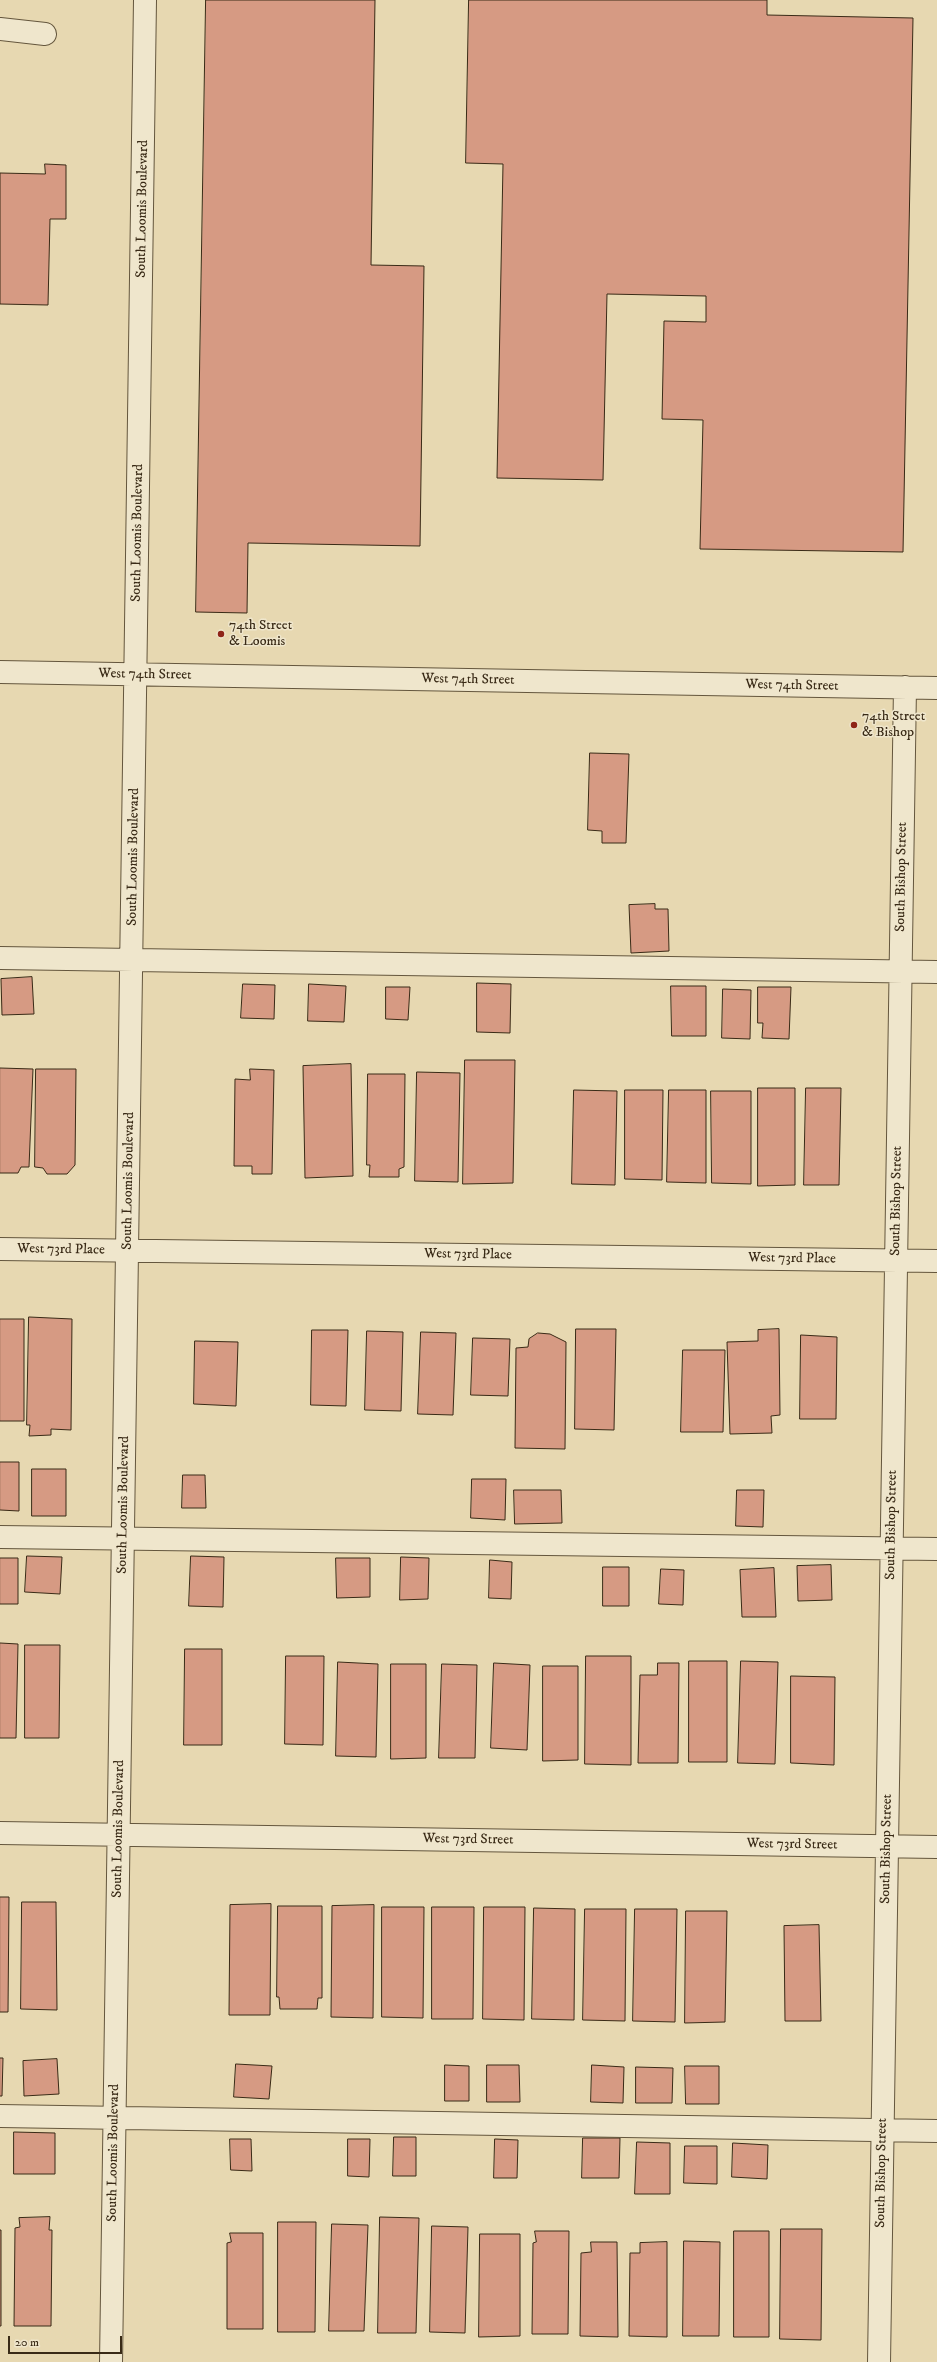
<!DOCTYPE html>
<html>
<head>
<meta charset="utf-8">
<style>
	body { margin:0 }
	#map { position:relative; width:937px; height:2362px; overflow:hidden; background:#e7d8b1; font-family:"IM FELL DW Pica",serif }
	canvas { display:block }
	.scale { position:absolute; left:8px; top:2336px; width:114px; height:18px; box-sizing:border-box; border:2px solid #392a16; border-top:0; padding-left:5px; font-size:12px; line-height:14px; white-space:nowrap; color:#392a16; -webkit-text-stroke:3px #efe6cc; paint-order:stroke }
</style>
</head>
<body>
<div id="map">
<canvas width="937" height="2362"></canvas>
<div class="scale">20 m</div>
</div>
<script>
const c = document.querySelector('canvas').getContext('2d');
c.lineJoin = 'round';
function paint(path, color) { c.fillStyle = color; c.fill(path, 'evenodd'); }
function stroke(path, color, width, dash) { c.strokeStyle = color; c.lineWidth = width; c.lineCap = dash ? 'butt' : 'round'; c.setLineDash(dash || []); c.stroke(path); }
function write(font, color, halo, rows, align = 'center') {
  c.font = font + ' "IM FELL DW Pica",serif'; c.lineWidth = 3; c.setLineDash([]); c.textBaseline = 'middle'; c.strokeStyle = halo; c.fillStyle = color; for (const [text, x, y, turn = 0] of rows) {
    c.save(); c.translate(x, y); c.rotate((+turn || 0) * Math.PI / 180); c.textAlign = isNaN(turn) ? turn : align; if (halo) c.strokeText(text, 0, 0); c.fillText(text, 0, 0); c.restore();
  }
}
const building = new Path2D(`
	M206 0H375L371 265 424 266 420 546 248 543 247 613 196 612Z
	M469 0H767V15L913 18 903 552 700 549 703 420 662 419 664 321 706 322V296L607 294 603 480 497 478 503 164 466 163Z
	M45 164 66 165V219H50L48 305 0 304V173L45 174Z
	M590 753 629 754 626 843H602V831L588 830Z
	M655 904V909H668L669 951 631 953 629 905Z
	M32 977 34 1014 2 1015 1 979Z
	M477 983 511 984 510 1033 477 1032Z
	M243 984 275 985 274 1019 241 1018Z
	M309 984 346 986 344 1022 308 1021Z
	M671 986H706V1036H672Z
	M386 987H410L408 1020 386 1019Z
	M758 987H791L789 1039 762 1038 763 1023H758Z
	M723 989 751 990 750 1039 722 1038Z
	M465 1060H515L513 1183 463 1184Z
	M351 1064 353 1176 305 1178 303 1066Z
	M0 1068 33 1069 29 1167H21L18 1173H0Z
	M36 1069H76L75 1165 67 1174H47L43 1168 35 1167Z
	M250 1069 274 1070 272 1174H252V1166H234L235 1079 250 1080Z
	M417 1072 460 1073 458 1182 415 1181Z
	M368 1074H405L404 1167 399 1169V1177H369L370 1165H367Z
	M758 1088H795V1185L758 1186Z
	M806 1088H841L839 1185H804Z
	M574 1090 617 1091 615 1185 572 1184Z
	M625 1090H663L662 1180 625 1179Z
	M669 1090H706V1183L667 1182Z
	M711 1091H751V1184L712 1183Z
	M29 1317 72 1319 71 1430 51 1429V1435L29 1436 30 1425H27Z
	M0 1319H24V1421H0Z
	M576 1329H616L614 1430 575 1429Z
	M779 1329 780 1415 771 1416 772 1433 730 1434 727 1342 758 1341V1330Z
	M312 1330H348L346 1406 311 1405Z
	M367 1331 403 1332 401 1411 365 1410Z
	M421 1332 456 1333 453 1415 418 1414Z
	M538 1333 550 1334 566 1342 565 1449 515 1448 516 1348 528 1347 529 1339Z
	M801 1335 837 1337 836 1419H800Z
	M473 1338 510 1339 508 1396 471 1395Z
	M195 1341 238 1342 236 1406 194 1404Z
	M683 1350H725L723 1432H681Z
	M0 1462H19V1511L0 1510Z
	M32 1469H66V1516H32Z
	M183 1475H205L206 1508H182Z
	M472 1479H506L505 1520 471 1518Z
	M514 1490H561L562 1523 515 1524Z
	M737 1490H764L763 1527 736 1526Z
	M27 1556 62 1557 60 1594 25 1592Z
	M191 1556 224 1557 223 1607 189 1606Z
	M401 1557 429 1558 428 1599 400 1600Z
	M0 1558H18V1604H0Z
	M336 1558H370V1597L337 1598Z
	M490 1560 512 1562 511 1599 489 1598Z
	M831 1565 832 1600 798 1601 797 1566Z
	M603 1567H629V1606H603Z
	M774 1568 776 1617H742L740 1570Z
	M661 1569 684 1570 683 1605 659 1604Z
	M0 1643 18 1644 16 1738H0Z
	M25 1645H60L59 1738H25Z
	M185 1649H222V1745H184Z
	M286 1656H324L323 1745 285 1744Z
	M586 1656H631V1765L585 1764Z
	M689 1661H727V1762H689Z
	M741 1661 778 1662 775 1764 738 1763Z
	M338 1662 378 1664 376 1757 336 1756Z
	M494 1663 530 1665 527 1750 491 1748Z
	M658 1663H679L678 1763H638L640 1675H657Z
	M391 1664H426V1758L391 1759Z
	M442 1664 477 1665 475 1758H439Z
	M543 1666H578V1760L543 1761Z
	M791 1676 835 1677 834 1765 791 1763Z
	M0 1897H9L8 2012H0Z
	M22 1902H56L57 2010 21 2009Z
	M271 1904 270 2015H229L230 1905Z
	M374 1905 373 2018 331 2017 332 1906Z
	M278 1906H322V1998H318L317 2009H280L279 1997H277Z
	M382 1907H424L423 2018 382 2017Z
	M432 1907H474L473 2019H432Z
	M484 1907H525L524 2020 483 2019Z
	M534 1908 575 1909 574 2020 532 2019Z
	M585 1909H626L625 2021 583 2020Z
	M635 1909H677L675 2022 633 2021Z
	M686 1911H727L725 2022 685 2023Z
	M819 1925 821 2021H785L784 1926Z
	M0 2058H3L2 2096H0Z
	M57 2059 59 2094 24 2096 23 2061Z
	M236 2064 272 2066 269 2099 234 2097Z
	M445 2065 469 2066V2101H445Z
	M487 2065H519L520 2102H487Z
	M592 2065 624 2067 623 2103 591 2102Z
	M685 2066H719V2104H686Z
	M636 2067 673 2068 672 2103H636Z
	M14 2132 55 2133V2174H14Z
	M394 2137H416V2176H393Z
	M583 2138H620L619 2178H582Z
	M230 2139H251L252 2171 231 2170Z
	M348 2139H370L369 2177 348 2176Z
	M495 2139 518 2140 517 2178H494Z
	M637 2142 670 2143V2194H635Z
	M733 2143 768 2145 767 2179 732 2177Z
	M685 2146H717V2184L684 2183Z
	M50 2217 49 2230H52L51 2326H14L15 2228 20 2227 19 2218Z
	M380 2217 419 2218 416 2333H378Z
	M278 2222H316L315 2332H278Z
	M332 2224 368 2225 364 2331H329Z
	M432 2226 468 2227 465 2333 430 2332Z
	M781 2229H822L821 2340 780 2339Z
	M0 2230H1V2326H0Z
	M535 2231H569L568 2334H532L533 2243 536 2242Z
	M734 2231H769V2337H734Z
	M230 2233H263V2329H227V2243L231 2242Z
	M480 2234H520V2336L479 2337Z
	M684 2241 720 2242 719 2336H683Z
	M591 2242H617L618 2337 580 2336 581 2253 591 2252Z
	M667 2242V2337L629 2336 630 2253H640V2243Z`);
const minor = new Path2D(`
	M0 29 45 34
	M0 672 937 688
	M0 958 937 972
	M0 1249 937 1261
	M0 1537 937 1549
	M0 1833 937 1847
	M0 2116 937 2131
	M111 2362 145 0
	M879 2362 905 687`);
const markers = [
	[221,634,4,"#8f2418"],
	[854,725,4,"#8f2418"]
];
const streetNames = [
	["South Loomis Boulevard",143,209,-89],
	["South Loomis Boulevard",138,533,-89],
	["West 74th Street",145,675,1],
	["West 74th Street",468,680,1],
	["West 74th Street",792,686,1],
	["South Loomis Boulevard",134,857,-89],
	["South Bishop Street",902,877,-89],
	["South Loomis Boulevard",129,1181,-89],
	["South Bishop Street",897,1201,-89],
	["West 73rd Place",61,1250,1],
	["West 73rd Place",468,1255,1],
	["West 73rd Place",792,1259,1],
	["South Loomis Boulevard",124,1505,-89],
	["South Bishop Street",892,1525,-89],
	["South Loomis Boulevard",119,1829,-89],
	["West 73rd Street",468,1840,1],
	["West 73rd Street",792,1845,1],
	["South Bishop Street",887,1849,-89],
	["South Loomis Boulevard",114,2153,-89],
	["South Bishop Street",882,2173,-89]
];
const poiNames = [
	["74th Street",229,626],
	["& Loomis",229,642],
	["74th Street",862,717],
	["& Bishop",862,733]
];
paint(building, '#d69a83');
stroke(building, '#392a16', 1);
stroke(minor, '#64563d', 24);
stroke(minor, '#efe6cc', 22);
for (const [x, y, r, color] of markers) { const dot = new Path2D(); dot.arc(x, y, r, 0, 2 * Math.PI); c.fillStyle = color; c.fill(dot); stroke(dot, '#efe6cc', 1.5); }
write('14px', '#392a16', '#efe6cc', streetNames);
write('14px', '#392a16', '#efe6cc', poiNames, 'left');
</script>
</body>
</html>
